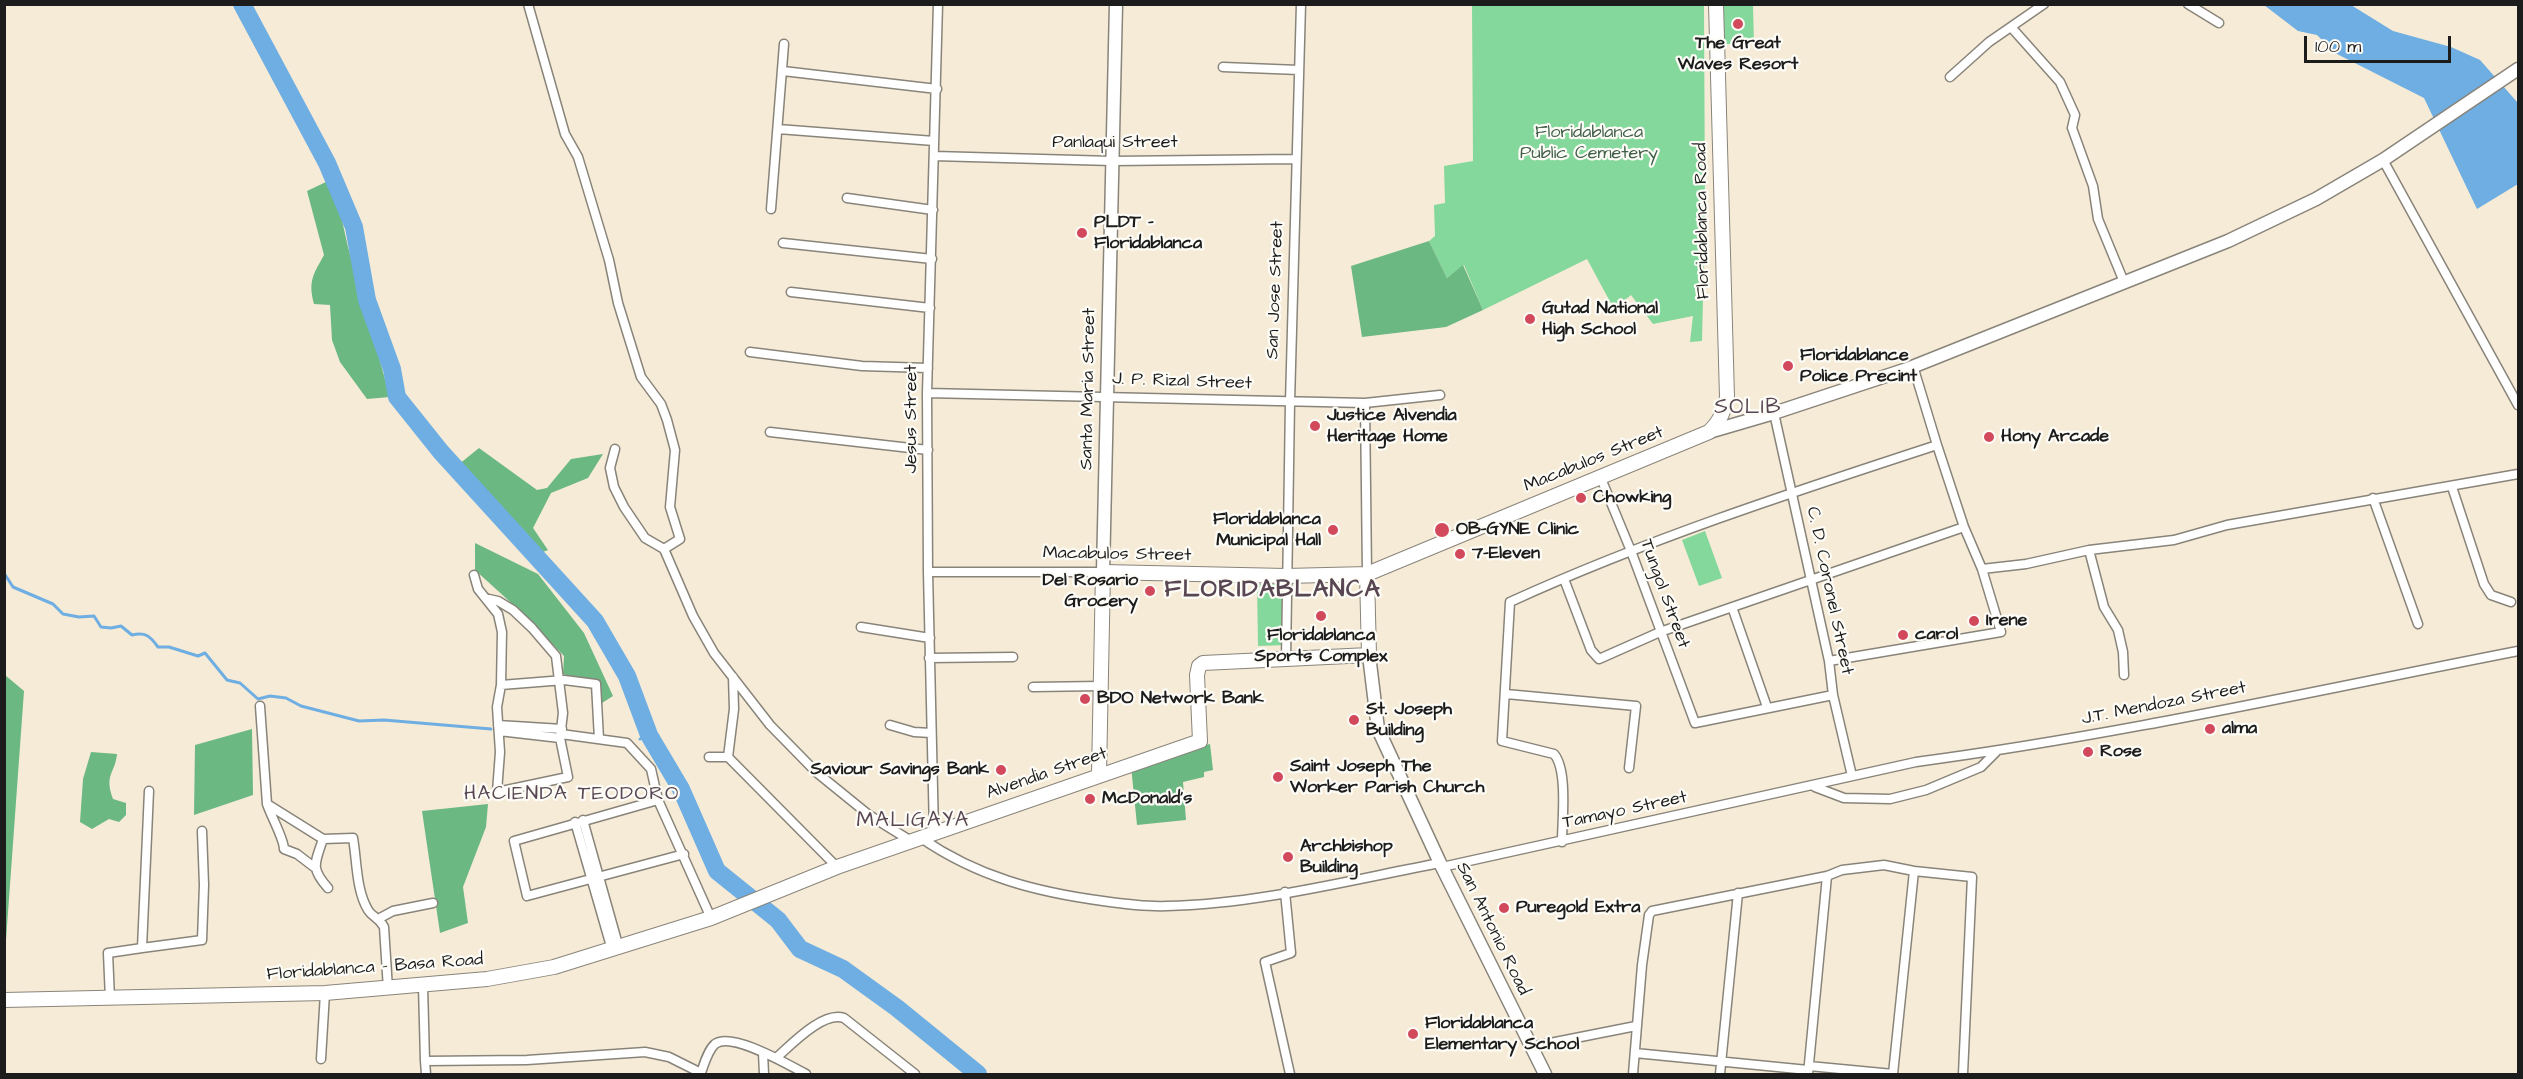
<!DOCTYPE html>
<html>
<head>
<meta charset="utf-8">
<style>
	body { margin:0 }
	#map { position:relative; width:2523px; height:1079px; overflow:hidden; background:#f6ebd7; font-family:"Architects Daughter",sans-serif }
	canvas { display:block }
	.frame { position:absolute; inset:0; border:6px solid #1c1c1c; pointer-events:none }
	.scale { position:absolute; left:2304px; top:36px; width:147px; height:27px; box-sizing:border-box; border:3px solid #1c1c1c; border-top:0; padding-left:8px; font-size:18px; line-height:21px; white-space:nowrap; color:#1c1c1c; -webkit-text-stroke:4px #fdfcf7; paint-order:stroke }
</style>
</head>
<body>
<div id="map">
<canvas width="2523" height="1079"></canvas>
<div class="frame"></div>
<div class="scale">100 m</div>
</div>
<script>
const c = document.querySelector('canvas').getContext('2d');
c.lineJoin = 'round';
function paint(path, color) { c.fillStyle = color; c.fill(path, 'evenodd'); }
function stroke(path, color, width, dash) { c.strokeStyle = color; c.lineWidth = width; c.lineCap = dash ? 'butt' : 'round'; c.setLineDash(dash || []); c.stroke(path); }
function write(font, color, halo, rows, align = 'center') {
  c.font = font + ' "Architects Daughter",sans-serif'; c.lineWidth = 4.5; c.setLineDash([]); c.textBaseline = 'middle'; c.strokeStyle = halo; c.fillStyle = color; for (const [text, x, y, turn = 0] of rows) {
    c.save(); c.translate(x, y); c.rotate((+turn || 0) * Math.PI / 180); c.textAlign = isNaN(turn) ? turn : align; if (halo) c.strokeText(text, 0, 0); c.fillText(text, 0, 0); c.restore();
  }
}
const green = new Path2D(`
	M1472 5H1704L1705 212 1702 341 1690 342 1693 316 1653 324 1631 295 1614 309 1587 259 1483 310 1464 265 1447 278 1429 241 1435 236 1434 205 1445 203 1444 166 1473 161Z
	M1722 5H1753L1754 44H1723Z
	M1705 531 1722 578 1699 586 1682 540Z
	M1257 584H1286L1287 645 1258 646Z`);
const forest = new Path2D(`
	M328 181 339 207 348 247 390 397 367 399 340 362 332 340 330 305 314 304C308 281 313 275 324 255L307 191Z
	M1429 241 1447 278 1463 265 1483 310 1446 327 1362 337 1351 266Z
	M479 448 537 490 547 488 571 459 603 454 588 478 551 493 533 528 548 550 538 554 458 465Z
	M475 543 538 574 584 633 613 696 602 703 589 680 578 679 563 674 564 656 519 610 475 570Z
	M5 675 24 691 5 954Z
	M252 729 253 795 194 815 195 745Z
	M1210 744 1213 770 1204 772V777L1183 782 1186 820 1137 825 1131 766Z
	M91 752 117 754C115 774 104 774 113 799L126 803V815L119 822 109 819 92 829 80 822 83 779Z
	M488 804 486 827 463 887 468 923 440 933 422 811Z`);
const water = new Path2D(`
	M2264 5H2351L2393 31 2451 47 2480 60 2518 103V184L2477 209 2424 98 2335 53 2317 35 2298 31Z`);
const stream = new Path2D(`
	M4 573 13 587 53 604 63 614 79 617 94 616 101 627 111 628 121 626 132 635C146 632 150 636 158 647H169L198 656 205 653 227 680 240 683 258 699 270 696 286 698 301 706 359 721 384 720 491 729
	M640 739 649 735`);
const river = new Path2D(`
	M242 4 327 163 354 227 367 300 392 369 397 397 441 452 595 621 627 676 649 735 681 789 717 871 778 920 800 949 843 969 897 1008 978 1074`);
const street = new Path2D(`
	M528 4 565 134 578 157 609 260 618 303 641 377 661 404 667 420 675 450 670 507 680 539 664 549
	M2188 4 2219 23
	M2011 27 2060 82 2075 115 2072 128 2093 186 2098 219 2124 282
	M1223 67 1299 70
	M783 71 937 89
	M1950 77 1989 42 2044 4
	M778 129 934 141
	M934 156 1112 161 1296 159
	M2383 160 2518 405
	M847 198 933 210
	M771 209 784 44
	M783 243 932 259
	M791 292 930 308
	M750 352 862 366 928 368
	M927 393 1365 403 1440 395
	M1365 403 1367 574
	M1774 413 1829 661 1833 695 1852 776
	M770 432 928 450
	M615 449 610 468 614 487 624 507 645 538 664 549 693 616 714 653 770 725 816 772 869 815 911 841
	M1600 476 1631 551 1695 723 1833 695
	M2452 487 2484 584 2491 595 2511 602
	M2373 498 2418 624
	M2089 550 2104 607 2118 630 2123 652 2124 675
	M1982 569 2026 564 2089 550 2174 540 2227 525 2518 474
	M928 572H1103
	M474 575 478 589 498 614 502 632 501 685 497 707 500 752 497 792 568 777 560 738 563 713 556 656 532 628 513 610 498 601 489 599
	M1564 579 1591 650 1599 659 1660 632 1964 527
	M1732 607 1767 707
	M861 627 930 638
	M929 658 1013 657
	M1286 659 1290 402 1301 4
	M1829 661 2001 632 1982 569 1964 527 1937 445 1913 366
	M501 685 564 680 596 684 599 739
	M1033 687 1101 686
	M1506 694 1636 706 1629 768
	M260 706 267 804
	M498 725 562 729
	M890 725 914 732 931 733
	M499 731 560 738
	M561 734 627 743 651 769 658 800 711 918
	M709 757H728L837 867
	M728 757 734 709 733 677
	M1815 787 1844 798 1890 799 1926 790 1981 767 1996 752
	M658 800 514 841 527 896 684 854
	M583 820 619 948
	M575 822 612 950
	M934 833 928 572 927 393 938 4
	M921 838C978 877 1036 892 1103 901 1124 904 1145 907 1167 906 1258 904 1350 880 1440 863
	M323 839C315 863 310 868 328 888
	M1562 842C1562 821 1568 770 1554 754L1502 741 1510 602C1648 539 1793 492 1937 445
	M314 867 297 854 284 849C284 839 271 816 267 804L323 839 353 838C357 861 356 890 368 910 372 917 379 917 384 927L388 989
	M1442 867 1916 762C2119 735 2318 690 2518 651
	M1285 892 1291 953 1265 962 1290 1074
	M380 918 393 911 433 903
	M142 948 202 940 204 885 202 831
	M423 986 425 1061 527 1060 645 1052 669 1057 701 1073C704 1064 708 1050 715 1044 732 1031 790 1066 806 1074
	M110 999 108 953 142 948 149 791
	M1530 1047 1636 1026
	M763 1053 764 1074
	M1635 1053 1808 1070
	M776 1058C792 1044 823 1011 844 1018L915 1074
	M321 1059 325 993
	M425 1061 426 1074
	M1809 1066 1893 1074
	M1633 1074 1642 965 1649 915 1652 911 1827 876 1842 870 1884 865 1914 871 1972 877 1963 1074
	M1720 1074 1738 893
	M1808 1074 1827 876
	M1893 1074 1914 871`);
const secondary = new Path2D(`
	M1709 432 1774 413 1907 369 2228 241 2316 199 2383 160 2518 69
	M1103 572 1116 4
	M1369 655 1378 729 1440 863 1545 1074`);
const primary = new Path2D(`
	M1099 774 1103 572 1286 576 1367 574 1709 432C1720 421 1724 412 1727 397L1716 4
	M4 1000 325 993 487 979 554 967 711 918 837 867 1200 741 1197 675 1199 666 1203 663 1369 655 1367 574`);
const markers = [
	[1738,24,6,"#d1495b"],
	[1082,233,6,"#d1495b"],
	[1530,319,6,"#d1495b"],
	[1788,366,6,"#d1495b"],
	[1315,426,6,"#d1495b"],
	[1989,437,6,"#d1495b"],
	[1581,498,6,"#d1495b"],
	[1333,530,6,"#d1495b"],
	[1442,530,8,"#d1495b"],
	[1460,554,6,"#d1495b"],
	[1150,591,6,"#d1495b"],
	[1321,616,6,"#d1495b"],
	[1974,621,6,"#d1495b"],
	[1903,635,6,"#d1495b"],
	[1085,699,6,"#d1495b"],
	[1354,720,6,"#d1495b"],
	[2210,729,6,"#d1495b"],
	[2088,752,6,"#d1495b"],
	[1001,770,6,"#d1495b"],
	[1278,777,6,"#d1495b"],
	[1090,799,6,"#d1495b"],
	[1288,857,6,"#d1495b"],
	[1504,908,6,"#d1495b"],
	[1413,1034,6,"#d1495b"]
];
const poiNames = [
	["The Great",1738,44,"center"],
	["Waves Resort",1738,65,"center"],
	["PLDT -",1094,223],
	["Floridablanca",1094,244],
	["Gutad National",1542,309],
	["High School",1542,330],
	["Floridablance",1800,356],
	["Police Precint",1800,377],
	["Justice Alvendia",1327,416],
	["Heritage Home",1327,437],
	["Hony Arcade",2001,437],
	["Chowking",1593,498],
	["Floridablanca",1321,520,"right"],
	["Municipal Hall",1321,541,"right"],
	["OB-GYNE Clinic",1456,530],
	["7-Eleven",1472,554],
	["Del Rosario",1138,581,"right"],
	["Grocery",1138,602,"right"],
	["Irene",1986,621],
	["carol",1915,635],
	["Floridablanca",1321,636,"center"],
	["Sports Complex",1321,657,"center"],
	["BDO Network Bank",1097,699],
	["St. Joseph",1366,710],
	["Building",1366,731],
	["alma",2222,729],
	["Rose",2100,752],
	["Saint Joseph The",1290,767],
	["Worker Parish Church",1290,788],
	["Saviour Savings Bank",989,770,"right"],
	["McDonald's",1102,799],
	["Archbishop",1300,847],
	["Building",1300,868],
	["Puregold Extra",1516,908],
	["Floridablanca",1425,1024],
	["Elementary School",1425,1045]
];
const parkNames = [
	["Floridablanca",1589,133],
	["Public Cemetery",1589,154]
];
const streetNames = [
	["Panlaqui Street",1115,143],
	["Floridablanca Road",1703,221,-91],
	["San Jose Street",1276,290,-88],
	["J. P. Rizal Street",1182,382,2],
	["Santa Maria Street",1089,389,-89],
	["Jesus Street",912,419,-90],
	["Macabulos Street",1594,460,-22],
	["Macabulos Street",1117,555,1],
	["C. D. Coronel Street",1829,591,78],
	["Tungol Street",1664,594,70],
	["J.T. Mendoza Street",2164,704,-11],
	["Alvendia Street",1047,774,-19],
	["Tamayo Street",1625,811,-12],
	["San Antonio Road",1492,929,64],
	["Floridablanca - Basa Road",375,968,-4]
];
const neighbourhoodNames = [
	["HACIENDA TEODORO",572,795]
];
const quarterNames = [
	["SOLIB",1748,409],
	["MALIGAYA",913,822]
];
const districtNames = [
	["FLORIDABLANCA",1273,591]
];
paint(green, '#84d89b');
paint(forest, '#6bb883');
paint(water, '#6eaee2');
stroke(stream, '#6eaee2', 3);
stroke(river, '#6eaee2', 18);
stroke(street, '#89847a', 11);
stroke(secondary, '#89847a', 15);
stroke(primary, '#89847a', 16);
stroke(street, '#fff', 8);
stroke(secondary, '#fff', 12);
stroke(primary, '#fff', 14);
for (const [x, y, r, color] of markers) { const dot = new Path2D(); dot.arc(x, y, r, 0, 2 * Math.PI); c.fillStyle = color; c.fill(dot); stroke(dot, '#fdfcf7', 2); }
write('bold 18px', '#1c1c1c', '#fdfcf7', poiNames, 'left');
write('18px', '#405e48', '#fdfcf7', parkNames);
write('18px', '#1c1c1c', '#fdfcf7', streetNames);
c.letterSpacing = '1.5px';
write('20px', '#584752', '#fdfcf7', neighbourhoodNames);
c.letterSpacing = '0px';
c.letterSpacing = '1.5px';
write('21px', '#584752', '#fdfcf7', quarterNames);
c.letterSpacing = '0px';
c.letterSpacing = '1.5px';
write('bold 24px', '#584752', '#fdfcf7', districtNames);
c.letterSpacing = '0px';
</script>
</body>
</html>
